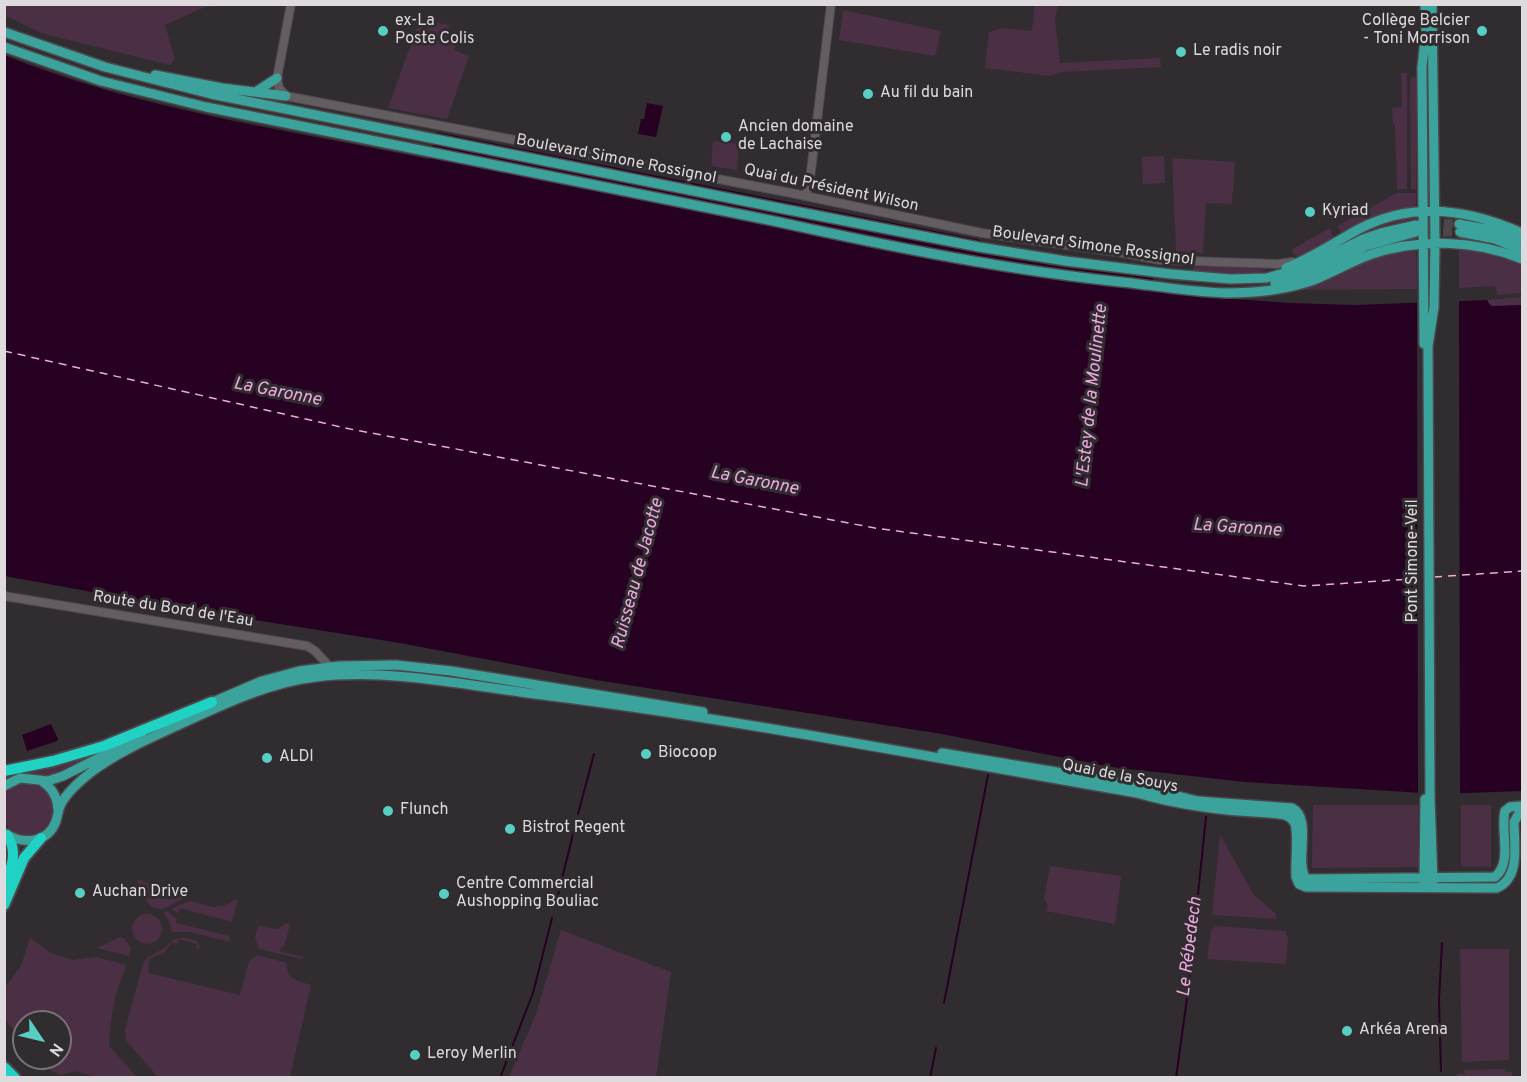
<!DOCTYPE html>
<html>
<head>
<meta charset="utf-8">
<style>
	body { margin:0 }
	#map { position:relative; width:1527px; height:1082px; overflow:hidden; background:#312c30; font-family:Overpass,sans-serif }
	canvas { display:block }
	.frame { position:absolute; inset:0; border:6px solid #dedadd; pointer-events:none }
	.north { position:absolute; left:12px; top:1010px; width:60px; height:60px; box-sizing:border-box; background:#312c30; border:2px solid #767275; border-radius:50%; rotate:125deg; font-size:16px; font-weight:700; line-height:24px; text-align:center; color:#dedadd }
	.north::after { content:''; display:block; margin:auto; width:21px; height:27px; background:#57cec1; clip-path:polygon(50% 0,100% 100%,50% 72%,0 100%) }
</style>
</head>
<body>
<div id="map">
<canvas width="1527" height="1082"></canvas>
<div class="frame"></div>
<div class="north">N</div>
</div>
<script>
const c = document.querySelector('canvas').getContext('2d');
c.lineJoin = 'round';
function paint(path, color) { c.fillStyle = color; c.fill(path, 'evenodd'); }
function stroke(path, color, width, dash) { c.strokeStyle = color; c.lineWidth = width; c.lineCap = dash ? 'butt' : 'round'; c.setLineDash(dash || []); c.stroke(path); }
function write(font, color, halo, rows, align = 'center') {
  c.font = font + ' Overpass,sans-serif'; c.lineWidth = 6; c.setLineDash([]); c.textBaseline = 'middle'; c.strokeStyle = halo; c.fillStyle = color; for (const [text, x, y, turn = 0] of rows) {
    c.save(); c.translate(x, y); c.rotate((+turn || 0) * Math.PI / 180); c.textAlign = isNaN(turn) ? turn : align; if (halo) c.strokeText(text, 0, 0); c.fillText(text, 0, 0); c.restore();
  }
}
const green = new Path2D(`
	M5 4H239V5L205 7 165 25 175 59 170 65 44 34 5 16Z
	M1035 4 1058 5 1055 21 1060 63 1160 58 1161 67 1061 72 1051 76 985 68 989 32 1003 28 1032 31Z
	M843 10 941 31 935 56 839 40Z
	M420 19 449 25V31L460 36 454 50 469 56 447 119 388 108Z
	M1401 73H1407V189H1397L1395 125 1393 123 1392 108 1402 107Z
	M1412 77H1416V189H1411L1410 81Z
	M713 141 739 144 737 170 711 166Z
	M1164 156 1165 183 1143 184 1142 157Z
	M1172 158 1235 162 1232 204 1206 203 1203 253 1176 251Z
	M1397 193H1416V204L1413 209 1342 234 1338 228 1339 225Z
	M1417 215V221L1303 264 1382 222Z
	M1330 228 1334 239 1300 258 1293 254 1292 249Z
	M1459 245 1522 261V293L1498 295 1495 286 1459 288Z
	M1416 248 1417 289 1289 290 1387 253Z
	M1221 266 1265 269 1266 270C1246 280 1215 273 1193 271L1194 267Z
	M1522 297V305C1511 306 1496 311 1487 302V300Z
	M105 750C89 758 71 772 54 776 36 780 24 765 5 780V775Z
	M1 809a26 26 0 1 1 52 0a26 26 0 1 1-52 0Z
	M1313 805H1418V867L1312 868Z
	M1461 805H1491V867L1461 866Z
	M1220 835 1254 895 1276 914V919L1212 915Z
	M1050 866 1121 876 1115 924 1046 911 1048 905 1044 900Z
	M137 879 184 898C178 901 172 905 166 908 147 914 142 892 137 879Z
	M236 899H238L232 922 180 908 178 913 171 909 190 901 213 907 224 906Z
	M167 911 177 919 176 923 229 936 230 942 190 932H171L170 923 164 913Z
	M132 929a15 15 0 1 1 30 0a15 15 0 1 1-30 0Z
	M286 923 290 924 285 944 279 951 304 957 302 959 259 949 255 938 258 926 277 929Z
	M1216 926 1285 931 1288 937 1286 964 1207 959 1211 930Z
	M561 930 671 972 656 1077H509L536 1014Z
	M121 937 125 939 131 949 129 956 97 948Z
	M30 938 51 953 73 960 96 957 127 965C115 990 110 1018 109 1046L137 1077H95L76 1071 60 1075 33 1061 31 1058H60V1022H24V1047L5 1018V987L21 966Z
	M186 938 197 941 200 949 196 948 197 944 179 939 177 944 172 942 164 953 149 959 148 973 240 995 249 961 257 955 287 963C286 979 297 981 311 985L290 1077H158L129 1044 126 1040 125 1030 143 964C148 956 152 955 159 951 171 945 169 937 186 938Z
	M1460 949H1509V1060L1462 1062Z
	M1505 1069V1072H1512V1077H1457V1074H1465L1464 1070Z`);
const water = new Path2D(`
	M4 55C140 110 287 130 429 159L436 132 980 240 978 253 1061 267 1152 278 1167 294 1290 303 1355 305 1487 300 1491 306 1522 305V791L1439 794 1245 782 1111 767 942 734 596 680 400 643 173 607 5 576Z
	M647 103 663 106 656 137 638 134 641 119H644Z
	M51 724 58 739 57 741 27 751 22 735Z`);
const pier = new Path2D(`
	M1459 298 1460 797H1439L1418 795 1417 300Z`);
const stream = new Path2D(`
	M578 814 594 754
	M555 907 575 826
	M944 1003 988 775
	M1441 1071 1439 1000 1442 943
	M500 1078 533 993 552 918
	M930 1078 936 1048
	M1176 1078 1188 991 1206 817`);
const ferry = new Path2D(`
	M4 351 350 429 875 528 1304 586 1426 578
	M1434 577 1522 571`);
const majorTunnel = new Path2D(`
	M1417 225 1427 223 1459 224
	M1416 232H1460`);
const minor = new Path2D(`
	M291 4 277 78 279 88 286 96 791 193 982 233 1123 253 1160 260 1278 264 1292 262
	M806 196 811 171 831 4
	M4 596 307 646 315 651 329 666`);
const major = new Path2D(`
	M1432 4 1435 243 1434 307 1428 346 1430 798 1433 882
	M4 32 105 67 211 94 779 208 979 247 1066 261 1171 274 1230 279 1266 278 1306 267 1363 239 1381 233 1416 225
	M4 47 101 81 206 107 774 221C892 247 1011 271 1131 283 1162 287 1193 292 1225 293 1255 293 1286 290 1314 280 1334 272 1352 261 1372 254 1421 238 1475 240 1522 259
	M155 75 222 88 286 96
	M257 91 277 78
	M1459 224 1497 231 1522 240
	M1460 232 1495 239 1522 250
	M1286 268C1312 258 1335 242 1359 229 1412 201 1469 209 1522 233
	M1275 283 1309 275 1366 246 1416 232
	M1424 344 1422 67 1426 30 1425 4
	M206 705 262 681 299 671 339 666 396 665 451 671 703 712
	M942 753 1129 784 1198 801 1292 808C1313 818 1294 861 1306 879L1495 877C1513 862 1500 831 1505 811L1510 807 1522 806
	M40 780C51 787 57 795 58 809
	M4 786 20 778 48 781 63 776 142 736
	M6 834C24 845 48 843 56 821 58 815 58 809 61 804 67 792 80 781 90 773 119 751 153 737 185 722 226 703 271 682 316 677 391 668 469 686 543 695 743 720 939 759 1137 793 1181 806 1224 811 1269 813 1278 814 1289 813 1294 822 1299 829 1295 866 1296 877L1299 884 1306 887 1497 888C1521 877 1514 844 1514 822L1518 815 1522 813
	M1424 884 1425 799`);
const highway = new Path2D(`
	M4 771 53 761 104 746 212 702
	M5 883C12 867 18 851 7 835
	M4 905 24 858 41 838
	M4 1067 15 1078`);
const markers = [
	[383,31,6,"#57cec1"],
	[1482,31,6,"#57cec1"],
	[1181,52,6,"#57cec1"],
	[868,94,6,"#57cec1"],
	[726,137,6,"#57cec1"],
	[1310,212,6,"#57cec1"],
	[646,754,6,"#57cec1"],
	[267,758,6,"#57cec1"],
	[388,811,6,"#57cec1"],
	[510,829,6,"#57cec1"],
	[80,893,6,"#57cec1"],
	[444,894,6,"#57cec1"],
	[1347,1031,6,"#57cec1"],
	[415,1055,6,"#57cec1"]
];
const poiNames = [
	["ex-La",395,22],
	["Poste Colis",395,40],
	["Collège Belcier",1470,22,"right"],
	["- Toni Morrison",1470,40,"right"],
	["Le radis noir",1193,52],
	["Au fil du bain",880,94],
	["Ancien domaine",738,128],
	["de Lachaise",738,146],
	["Kyriad",1322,212],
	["Biocoop",658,754],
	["ALDI",279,758],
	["Flunch",400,811],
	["Bistrot Regent",522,829],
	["Centre Commercial",456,885],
	["Aushopping Bouliac",456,903],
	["Auchan Drive",92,893],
	["Arkéa Arena",1359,1031],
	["Leroy Merlin",427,1055]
];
const streetNames = [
	["Boulevard Simone Rossignol",616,160,11],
	["Quai du Président Wilson",831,189,12],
	["Boulevard Simone Rossignol",1093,247,8],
	["Pont Simone-Veil",1414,561,-90],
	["Route du Bord de l'Eau",173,610,9],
	["Quai de la Souys",1120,777,11]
];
const waterNames = [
	["La Garonne",277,393,11],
	["L'Estey de la Moulinette",1093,396,-84],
	["La Garonne",754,482,11],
	["La Garonne",1237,529,4],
	["Ruisseau de Jacotte",639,574,-75],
	["Le Rébedech",1191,947,-83]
];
paint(green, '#4b3045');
paint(water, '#260121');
paint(pier, '#312c30');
stroke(stream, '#260121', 2);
stroke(ferry, '#f0aae2', 1.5, [8, 6]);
stroke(majorTunnel, '#4b464a', 9, [9, 4.5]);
stroke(minor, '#4c474b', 10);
stroke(major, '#4c474b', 12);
stroke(highway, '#4c474b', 14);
stroke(minor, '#635c61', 8);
stroke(major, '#3ba39c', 9);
stroke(highway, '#20d2c3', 10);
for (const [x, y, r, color] of markers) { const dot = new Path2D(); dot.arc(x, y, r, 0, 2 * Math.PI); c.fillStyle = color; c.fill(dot); stroke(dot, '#312c30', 2); }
write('16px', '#dedadd', '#312c30', poiNames, 'left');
write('16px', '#dedadd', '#312c30', streetNames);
write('italic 18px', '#f0aae2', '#312c30', waterNames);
</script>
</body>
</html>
